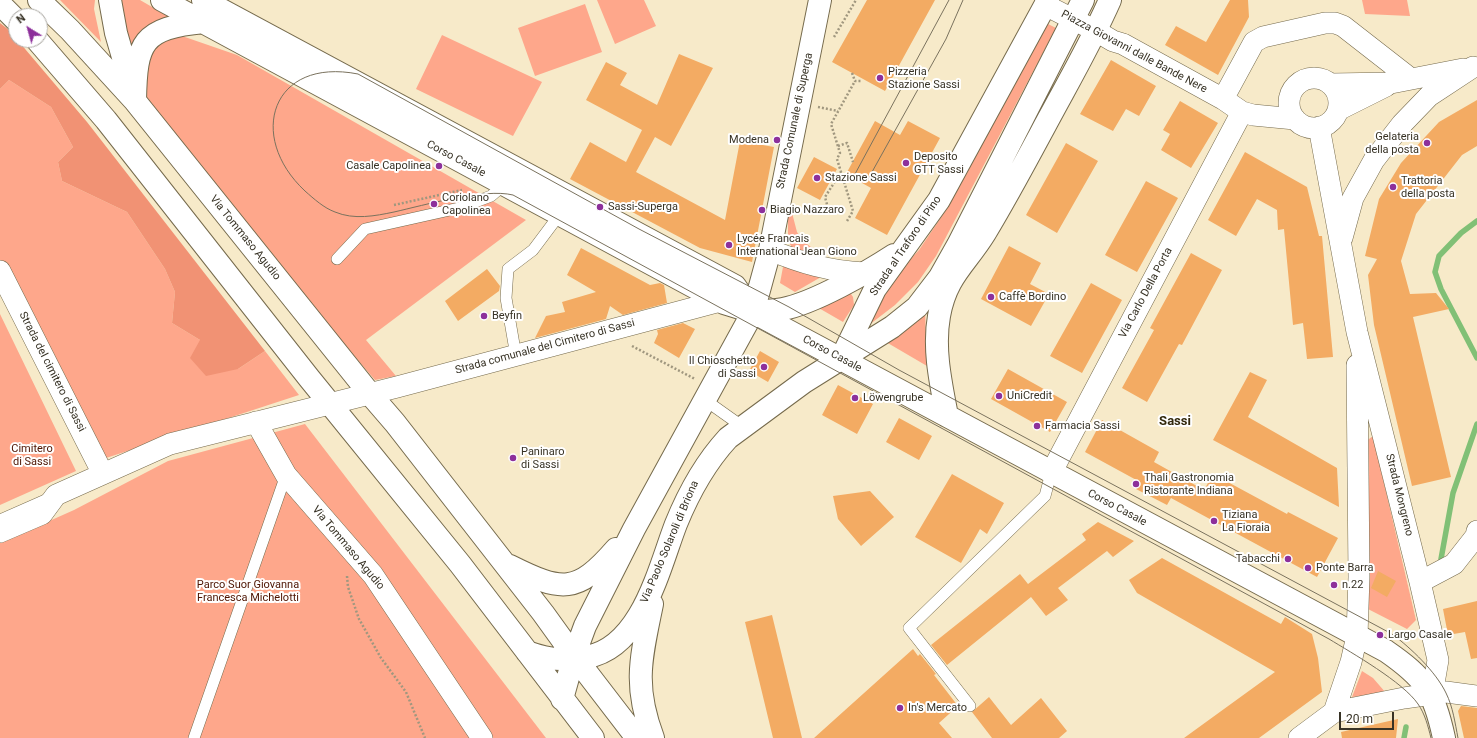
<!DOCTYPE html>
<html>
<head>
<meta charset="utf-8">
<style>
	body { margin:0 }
	#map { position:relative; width:1477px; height:738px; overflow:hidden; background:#f7eac9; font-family:Roboto,sans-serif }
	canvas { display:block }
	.north { position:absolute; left:8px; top:8px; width:40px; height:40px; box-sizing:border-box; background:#fff; border:1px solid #afada8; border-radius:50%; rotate:323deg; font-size:11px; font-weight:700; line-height:16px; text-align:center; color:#373225 }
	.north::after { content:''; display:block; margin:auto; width:14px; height:18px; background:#8d309b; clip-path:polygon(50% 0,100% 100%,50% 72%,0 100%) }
	.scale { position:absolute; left:1339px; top:712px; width:55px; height:18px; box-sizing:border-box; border:2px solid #373225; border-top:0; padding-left:5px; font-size:12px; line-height:14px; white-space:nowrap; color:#373225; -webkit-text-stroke:3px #fff; paint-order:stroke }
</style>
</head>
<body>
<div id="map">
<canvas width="1477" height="738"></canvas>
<div class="north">N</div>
<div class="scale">20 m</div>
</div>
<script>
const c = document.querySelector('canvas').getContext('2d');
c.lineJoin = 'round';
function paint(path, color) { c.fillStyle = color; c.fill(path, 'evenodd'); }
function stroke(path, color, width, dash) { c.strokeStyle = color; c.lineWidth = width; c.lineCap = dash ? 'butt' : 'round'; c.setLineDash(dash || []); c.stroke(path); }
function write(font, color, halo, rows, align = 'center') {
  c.font = font + ' Roboto,sans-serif'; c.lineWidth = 4; c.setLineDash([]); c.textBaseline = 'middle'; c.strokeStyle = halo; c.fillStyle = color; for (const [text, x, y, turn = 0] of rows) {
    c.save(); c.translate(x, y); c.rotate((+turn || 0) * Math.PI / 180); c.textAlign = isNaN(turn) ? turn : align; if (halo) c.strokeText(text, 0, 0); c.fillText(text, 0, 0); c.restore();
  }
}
const green = new Path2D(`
	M60 0H95L94 9 101 42Z
	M119 0H140L171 18C149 29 137 33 127 57Z
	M597 0H644L656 26 615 44Z
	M1362 0H1407L1410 16 1365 14Z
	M585 4 602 52 535 76 518 28Z
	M1046 23 1056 28 936 256 918 282 895 305 869 325 889 282 919 250 948 207Z
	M442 35 542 82 513 136 416 89Z
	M182 36 237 55 526 220 366 340 396 376 375 380 276 266 147 98 142 81 150 50 162 42Z
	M9 80 51 107 73 147 58 162 62 181 127 212 165 269 175 292 172 323 200 340 238 369 265 351 299 395 103 459 0 262V89Z
	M788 208 791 209 797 232 803 241 815 250 814 259 793 250 788 240Z
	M788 262 821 277 795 292 780 283 783 267Z
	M849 291 853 297 854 305 843 322 817 307Z
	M925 309 927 366 886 342Z
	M0 314 76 471 0 505Z
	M305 424 546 738H0V543L74 510 168 461Z
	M1373 436 1416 620 1407 629 1366 608 1365 442Z
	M1362 671 1373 678 1386 693 1352 697Z`);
const forest = new Path2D(`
	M0 23 9 30 87 122 265 351 238 369 206 376 190 358 200 340 172 323 175 292 165 269 127 212 62 181 58 162 73 147 51 107 9 80 0 89Z`);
const stream = new Path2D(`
	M1477 221 1461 233 1439 256 1435 272 1441 289 1477 358
	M1441 559 1453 493 1477 424
	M1404 738 1406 727`);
const building = new Path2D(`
	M867 0H935L885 91 832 62Z
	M1230 0H1248L1249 17 1218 75 1165 45 1176 26 1206 42Z
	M679 54 713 68 671 146 655 137 636 172 725 220 740 141 774 147 752 262 700 248 570 179 590 142 626 162 642 130 586 100 606 62 627 73 620 85 657 105Z
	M1111 60 1156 86 1139 116 1126 109 1113 131 1080 114Z
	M1477 100V146L1462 155 1416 214 1401 261 1410 294 1436 293 1449 309 1413 317 1451 477 1412 486 1374 325 1368 275 1377 259 1365 256 1379 199 1401 163 1439 122Z
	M1180 101 1218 123 1191 168 1161 150 1170 134 1163 130Z
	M875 121 900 135 908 121 940 138 887 235 855 218 871 188 846 174Z
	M1066 143 1098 161 1057 233 1026 215Z
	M1245 152 1307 187 1319 236H1322L1333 357 1307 359 1303 323 1293 325 1284 229 1278 230 1277 210 1257 199 1236 236 1208 220Z
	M814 157 837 169 820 200 797 188Z
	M1146 181 1178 198 1137 272 1105 255Z
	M1009 246 1041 263 1030 284 1049 294 1031 326 981 299Z
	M581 248 650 285 660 283 664 285 667 303 623 315 610 306 606 319 535 338 546 316 565 312 562 302 596 292 567 275Z
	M1191 253 1222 270 1182 345 1179 344 1147 402 1122 388 1154 330 1150 328Z
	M487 269 500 286 499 291 458 321 445 301Z
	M1091 283 1122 300 1082 373 1050 356Z
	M683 323 695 329 679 358 654 343 658 334 657 330Z
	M760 351 779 362 768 382 749 371Z
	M1008 369 1067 402 1050 432 991 399Z
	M1250 372 1267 380 1248 417 1337 468 1339 507 1213 440Z
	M838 385 873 404 857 434 822 415Z
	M899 418 932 436 919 460 886 442Z
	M1102 420 1159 452 1154 462 1204 490 1213 474 1287 514 1288 512 1338 538 1317 577 1171 498 1167 505 1136 489 1140 482 1085 452Z
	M952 474 1004 503 987 534 980 529 961 563 915 537Z
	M870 491 894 517 861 546 838 519 833 496Z
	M1098 522 1134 541 1113 557 1107 551 1058 588 1068 600 1046 616 1031 597 947 665 931 645 1020 574 1028 584 1086 540 1082 534Z
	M1162 558 1281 624 1285 617 1312 634 1318 658 1322 692 1259 738H1184L1275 672 1137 593 1129 580Z
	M1378 571 1396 581 1387 597 1371 588Z
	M1477 601V658L1471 659 1465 632 1448 635 1443 609Z
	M772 615 802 738H773L745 622Z
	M913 649 918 656 920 654 936 674 934 675 958 706 939 723 952 738H814Z
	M989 697 1011 725 1041 698 1067 731 1059 738H992L972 712Z
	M1461 706 1477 708V738H1464L1458 711Z
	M1398 719 1396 738H1342L1341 732Z`);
const path = new Path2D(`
	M834 37 856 0
	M852 73 855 81H862
	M818 107 838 111
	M838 146 847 143 853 162
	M394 205 462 190
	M829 212 825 197 841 172
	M847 221 853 211 837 159 840 153 831 124 855 81
	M632 346 695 379
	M347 576 348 587 359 619 381 658 406 692 425 738`);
const service = new Path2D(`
	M337 259 365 229 459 208 491 196 505 184
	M516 356 506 298 508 269 533 250 560 214
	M705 400 743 427
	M0 520 50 498
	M970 706 909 628 1045 496 1051 473
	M194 738 286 475`);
const minor = new Path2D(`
	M1045 5 1096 31 1113 41 1123 44 1223 99 1242 112 1253 115 1295 119
	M1289 103a25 25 0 1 1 50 0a25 25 0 1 1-50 0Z
	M1331 84 1391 83 1463 69
	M1223 99 1254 42 1263 37 1325 23H1335L1343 26 1411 79
	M1338 110 1386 86
	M1319 127 1357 332 1420 582 1438 660 1432 695
	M1342 238 1353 198 1374 160 1402 124 1429 96 1473 67
	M770 250C802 263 828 271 864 273
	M0 271 103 474
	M256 422 286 475 373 575 482 738
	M1051 473 1242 112
	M0 532 42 514 56 495 170 444 397 387 720 301
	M1420 582 1454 564 1476 536 1477 531
	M1334 712 1351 662 1357 636 1359 577 1357 365
	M1299 738 1334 712 1404 698 1446 692 1477 696`);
const tertiary = new Path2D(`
	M753 312 770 250 820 0`);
const primary = new Path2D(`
	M39 0 70 30 135 101 370 394 395 423 543 613 574 656 637 738
	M110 0 116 33 131 85
	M162 0 724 303 753 312 1386 651C1425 678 1434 691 1444 738
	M203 0 735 286 753 312
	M0 4 16 20
	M37 40 106 120 309 378 460 564 593 738
	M135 101C136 42 142 28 204 22
	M753 312C763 311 773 311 783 309 814 303 868 272 894 255
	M841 359 875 289 939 200 1048 0
	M947 416C941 384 933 349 939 316 946 276 966 264 985 233 1008 195 1028 157 1049 118 1070 79 1092 41 1110 0
	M510 566C562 592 577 594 616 549
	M652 604C641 658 633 685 653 738
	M527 652C538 656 548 659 560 659 565 659 570 657 575 656 579 656 583 657 587 657 642 647 659 568 676 524 689 492 705 463 728 438L804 382 892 327 917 307 940 277 958 245 1083 0
	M562 699 574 656 585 626 634 529 753 312`);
const tram = new Path2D(`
	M855 174 949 0
	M867 181 946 39 963 0
	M1431 738C1428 726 1425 714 1418 704 1403 682 1352 653 1329 639L513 195C484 188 425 205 394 212 375 216 354 220 335 212 324 208 314 199 305 191 246 136 272 57 358 74L639 229 789 307 899 370 1392 634C1411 648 1436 672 1446 693 1453 707 1455 723 1458 738`);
const markers = [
	[880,78,4,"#8d309b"],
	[777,140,4,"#8d309b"],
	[1427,143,4,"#8d309b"],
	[906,163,4,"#8d309b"],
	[439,166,4,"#8d309b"],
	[817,178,4,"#8d309b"],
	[1393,187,4,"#8d309b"],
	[434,204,4,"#8d309b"],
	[600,207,4,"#8d309b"],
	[762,210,4,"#8d309b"],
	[729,245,4,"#8d309b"],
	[991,297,4,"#8d309b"],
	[484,316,4,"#8d309b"],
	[764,367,4,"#8d309b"],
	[999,396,4,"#8d309b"],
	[855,398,4,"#8d309b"],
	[1037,426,4,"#8d309b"],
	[513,458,4,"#8d309b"],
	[1136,484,4,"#8d309b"],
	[1214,521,4,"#8d309b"],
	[1288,559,4,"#8d309b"],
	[1308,568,4,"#8d309b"],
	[1334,585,4,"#8d309b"],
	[1380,635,4,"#8d309b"],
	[900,708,4,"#8d309b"]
];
const streetNames = [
	["Piazza Giovanni dalle Bande Nere",1134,52,28],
	["Strada Comunale di Superga",795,121,-78],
	["Corso Casale",456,159,28],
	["Via Tommaso Agudio",245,238,51],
	["Strada al Traforo di Pino",906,246,-56],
	["Via Carlo Della Porta",1146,293,-62],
	["Strada comunale del Cimitero di Sassi",545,347,-15],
	["Corso Casale",832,354,28],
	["Strada del cimitero di Sassi",52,372,63],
	["Strada Mongreno",1399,495,76],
	["Corso Casale",1117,508,28],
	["Via Paolo Solaroli di Briona",670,542,-67],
	["Via Tommaso Agudio",348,548,50]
];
const poiNames = [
	["Pizzeria",888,72],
	["Stazione Sassi",888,85],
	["Gelateria",1419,137,"right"],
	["della posta",1419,150,"right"],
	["Modena",769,140,"right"],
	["Deposito",914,157],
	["GTT Sassi",914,170],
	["Casale Capolinea",431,166,"right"],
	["Stazione Sassi",825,178],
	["Trattoria",1401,181],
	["della posta",1401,194],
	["Coriolano",442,198],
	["Capolinea",442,211],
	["Sassi-Superga",608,207],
	["Biagio Nazzaro",770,210],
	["Lycée Francais",737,239],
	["International Jean Giono",737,252],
	["Caffè Bordino",999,297],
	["Beyfin",492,316],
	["Il Chioschetto",756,361,"right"],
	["di Sassi",756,374,"right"],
	["UniCredit",1007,396],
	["Löwengrube",863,398],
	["Farmacia Sassi",1045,426],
	["Paninaro",521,452],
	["di Sassi",521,465],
	["Thali Gastronomia",1144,478],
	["Ristorante Indiana",1144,491],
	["Tiziana",1222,515],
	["La Fioraia",1222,528],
	["Tabacchi",1280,559,"right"],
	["Ponte Barra",1316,568],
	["n.22",1342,585],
	["Largo Casale",1388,635],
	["In's Mercato",908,708]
];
const parkNames = [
	["Cimitero",32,449],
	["di Sassi",32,462],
	["Parco Suor Giovanna",248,585],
	["Francesca Michelotti",248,598]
];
const quarterNames = [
	["Sassi",1175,422]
];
paint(green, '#fea78b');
paint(forest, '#f19274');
stroke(stream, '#81c076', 5.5);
paint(building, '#f3ab63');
stroke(service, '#756a4c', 12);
stroke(minor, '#756a4c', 22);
stroke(tertiary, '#756a4c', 24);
stroke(primary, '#756a4c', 24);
stroke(path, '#a0977f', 2.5, [2, 2]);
stroke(service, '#fff', 11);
stroke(minor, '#fff', 21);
stroke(tertiary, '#fff', 22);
stroke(primary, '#fff', 22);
stroke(tram, '#7a725e', 1);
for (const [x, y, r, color] of markers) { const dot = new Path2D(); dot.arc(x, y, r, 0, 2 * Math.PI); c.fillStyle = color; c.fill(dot); stroke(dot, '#fff', 1.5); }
write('11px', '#373225', '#fff', streetNames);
write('11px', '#373225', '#fff', poiNames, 'left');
write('11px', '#4d1300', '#fff', parkNames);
write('bold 13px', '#33290c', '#fff', quarterNames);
</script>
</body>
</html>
